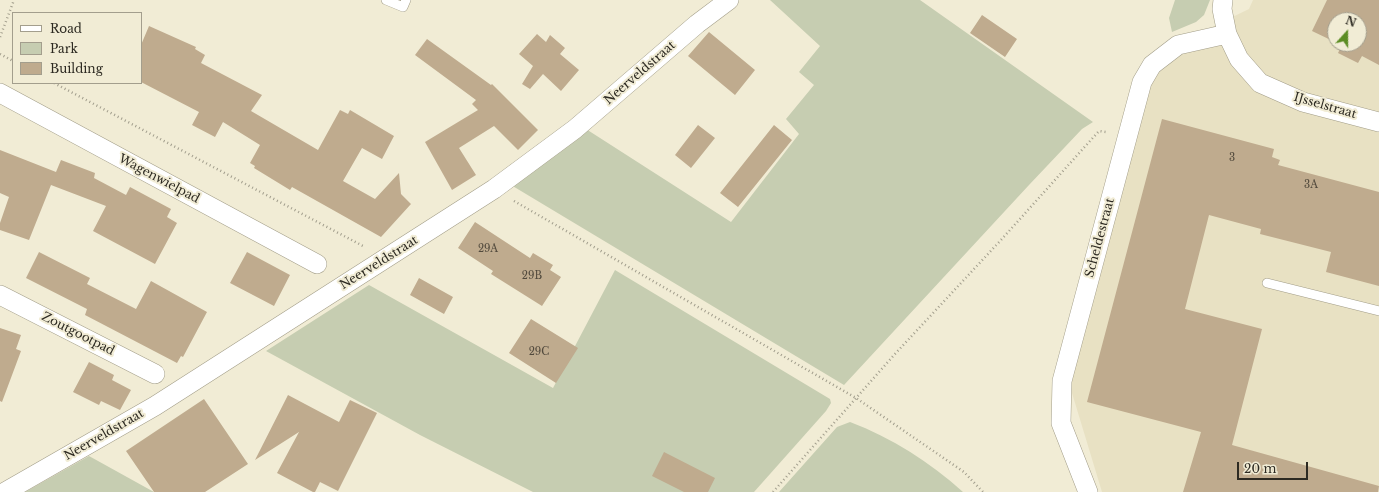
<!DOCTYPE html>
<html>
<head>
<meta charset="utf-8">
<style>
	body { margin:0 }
	#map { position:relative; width:1379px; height:492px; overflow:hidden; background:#f1ecd5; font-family:"Libre Baskerville",serif }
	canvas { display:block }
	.legend { position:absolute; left:12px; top:12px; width:130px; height:72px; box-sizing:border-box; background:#f1ecd5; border:1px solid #a39e8d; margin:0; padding:5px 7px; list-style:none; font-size:12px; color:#2d2a22 }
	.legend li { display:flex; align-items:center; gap:8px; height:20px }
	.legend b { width:20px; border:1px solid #a39e8d }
	.north { position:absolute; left:1327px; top:12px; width:40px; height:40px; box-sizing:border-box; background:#f1ecd5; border:1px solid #a39e8d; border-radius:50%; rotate:21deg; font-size:11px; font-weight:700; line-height:16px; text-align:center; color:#2d2a22 }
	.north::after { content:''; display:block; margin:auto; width:14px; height:18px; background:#5c8d24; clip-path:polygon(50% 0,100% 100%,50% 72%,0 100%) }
	.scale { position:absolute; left:1237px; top:462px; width:71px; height:18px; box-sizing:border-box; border:2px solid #2d2a22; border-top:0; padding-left:5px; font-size:12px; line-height:14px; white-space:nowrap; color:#2d2a22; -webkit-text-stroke:3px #f1ecd5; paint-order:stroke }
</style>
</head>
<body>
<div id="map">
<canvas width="1379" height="492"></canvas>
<ul class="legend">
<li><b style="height:5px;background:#fff"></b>Road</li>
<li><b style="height:11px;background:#c6cdb1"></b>Park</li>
<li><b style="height:11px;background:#bfab8e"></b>Building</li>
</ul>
<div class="north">N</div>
<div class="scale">20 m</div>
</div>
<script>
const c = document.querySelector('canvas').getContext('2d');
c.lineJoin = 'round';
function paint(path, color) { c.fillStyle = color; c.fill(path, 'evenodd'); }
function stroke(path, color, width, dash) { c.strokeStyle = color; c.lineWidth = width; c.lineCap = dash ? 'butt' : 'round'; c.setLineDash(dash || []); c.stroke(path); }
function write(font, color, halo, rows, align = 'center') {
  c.font = font + ' "Libre Baskerville",serif'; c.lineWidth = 4; c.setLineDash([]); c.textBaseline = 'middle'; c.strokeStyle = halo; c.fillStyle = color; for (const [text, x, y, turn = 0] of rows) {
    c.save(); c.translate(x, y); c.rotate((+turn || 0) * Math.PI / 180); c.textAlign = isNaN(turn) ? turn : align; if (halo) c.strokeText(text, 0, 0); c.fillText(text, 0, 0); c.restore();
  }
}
const built = new Path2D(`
	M1253 0H1379V492H1102L1062 360 1152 56 1249 9ZM1335 20H1359V44H1335Z`);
const green = new Path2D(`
	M770 0H920L1093 122 1082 129 1029 185 844 385 511 185 586 129 731 222 799 134 786 119 814 85 799 72 820 46Z
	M1175 0H1210L1204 15 1196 22 1172 32 1169 18Z
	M615 270 830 399 831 403 826 411 754 492H533L420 435 266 351 369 285 553 388Z
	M850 422C892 438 930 462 963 492H779L837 427Z
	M89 456 154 492H25Z`);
const building = new Path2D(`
	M1327 0H1379V65L1362 56 1358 63 1338 53 1342 45 1339 44H1359V20H1335V42L1312 31Z
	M982 15 1017 39 1005 57 970 33Z
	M149 26 196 47 195 49 205 55 201 63 262 95 251 111 318 150 340 110 348 114 350 110 394 136 382 159 362 148 343 181 375 199 399 173 401 194 411 204 381 237 292 187 290 190 254 168 255 166 250 163 260 145 223 122 215 137 192 125 199 112 141 82V45Z
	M709 32 755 70 735 95 688 56Z
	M537 34 546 42 550 35 565 48 560 54 579 70 561 91 543 74 530 89 522 84 533 66 519 54Z
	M427 39 491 85 492 84 538 130 518 150 494 126 459 148 476 175 452 190 425 142 478 110 472 104 476 100 415 55Z
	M1162 119 1274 149 1272 157 1280 160 1278 165 1379 192V286L1326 272 1331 252 1260 234 1261 229 1209 215 1185 309 1262 329 1232 445 1379 486 1378 492H1183L1201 432 1087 402Z
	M698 125 715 138 691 168 675 155Z
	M774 125 792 140 738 207 720 193Z
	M0 150 56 172 61 160 95 173 94 178 126 195 130 187 171 209 167 217 177 223 155 264 93 231 106 206 51 185 29 240 0 230V223L9 197 0 193Z
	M475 222 530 258 533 253 553 265 550 270 561 277 542 306 491 274 493 271 458 248Z
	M39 252 90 278 87 284 136 309 151 281 207 312 183 357 181 356 177 363 85 315 87 309 26 278Z
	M247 252 290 275 274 306 230 283Z
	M419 278 453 297 444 314 410 295Z
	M531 319 578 348 556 383 509 353Z
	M0 328 21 335 16 349 21 351 2 402 0 401Z
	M89 362 114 375 112 380 131 390 120 410 101 401 99 405 73 392Z
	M288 395 339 422 350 400 377 413 338 491 320 482 315 492H313L277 473 299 432 255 460Z
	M204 399 248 464 205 492H154L126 451Z
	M664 452 715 478 708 492H684L652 476Z`);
const path = new Path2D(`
	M0 37 14 0
	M0 54 13 61
	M54 83 363 246
	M514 201 856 398 964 472 983 492
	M773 492 894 355 1001 240 1099 131 1106 132`);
const lane = new Path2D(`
	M386 0 403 7 406 0
	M1267 283 1379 311`);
const street = new Path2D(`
	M1223 0 1222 9 1227 34 1239 59 1260 83 1303 102 1379 122
	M0 93 317 264
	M0 295 155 374
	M5 492 155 406 494 189 575 129 697 24 729 0
	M1088 492 1061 423 1062 381 1142 82 1152 65 1178 45 1227 34`);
const numberNames = [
	["3",1232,158],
	["3A",1311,185],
	["29A",488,249],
	["29B",532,276],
	["29C",539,352]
];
const streetNames = [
	["Neerveldstraat",640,73,-41],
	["IJsselstraat",1325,106,16],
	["Wagenwielpad",159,179,28],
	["Scheldestraat",1100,238,-75],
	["Neerveldstraat",379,263,-32],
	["Zoutgootpad",78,334,27],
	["Neerveldstraat",104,435,-30]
];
paint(built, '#e8e1c3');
paint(green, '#c6cdb1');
paint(building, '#bfab8e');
stroke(lane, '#a29d88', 10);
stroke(street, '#a29d88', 20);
stroke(path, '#a19d8c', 2.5, [1, 3]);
stroke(lane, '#fff', 9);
stroke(street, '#fff', 19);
write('10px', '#524a3d', null, numberNames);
write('12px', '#2d2a22', '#f1ecd5', streetNames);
</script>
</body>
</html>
